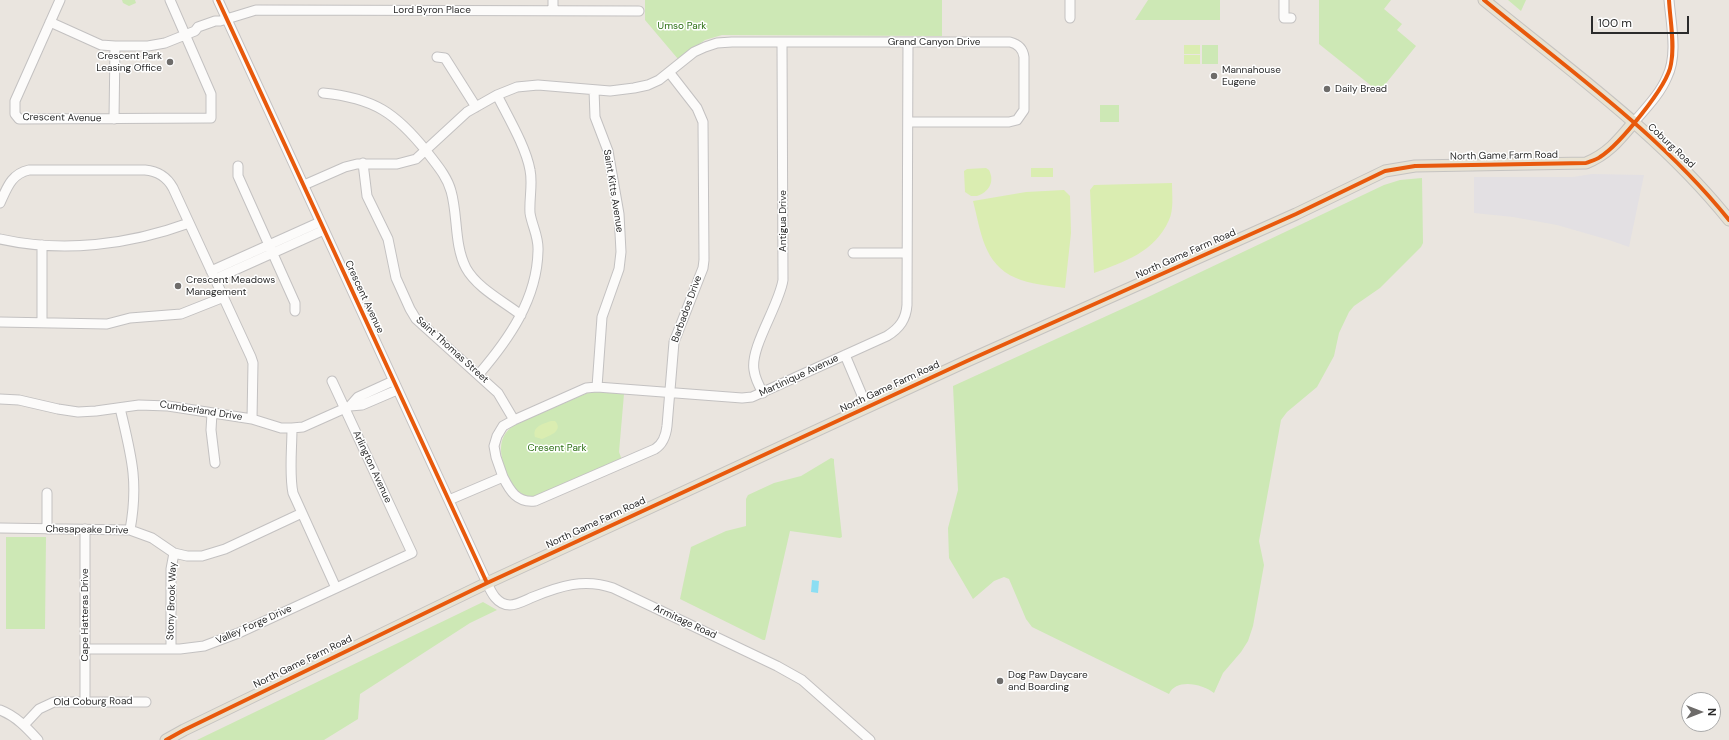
<!DOCTYPE html>
<html>
<head>
<meta charset="utf-8">
<style>
	body { margin:0 }
	#map { position:relative; width:1729px; height:740px; overflow:hidden; background:#eae5df; font-family:"DM Sans",sans-serif }
	canvas { display:block }
	.north { position:absolute; left:1681px; top:692px; width:40px; height:40px; box-sizing:border-box; background:#fff; border:1px solid #aaa; border-radius:50%; rotate:90deg; font-size:11px; font-weight:700; line-height:16px; text-align:center; color:#2b2b2b }
	.north::after { content:''; display:block; margin:auto; width:14px; height:18px; background:#6e6c6a; clip-path:polygon(50% 0,100% 100%,50% 72%,0 100%) }
	.scale { position:absolute; left:1591px; top:16px; width:98px; height:18px; box-sizing:border-box; border:2px solid #2b2b2b; border-top:0; padding-left:5px; font-size:12px; line-height:14px; white-space:nowrap; color:#2b2b2b; -webkit-text-stroke:3px #fff; paint-order:stroke }
</style>
</head>
<body>
<div id="map">
<canvas width="1729" height="740"></canvas>
<div class="north">N</div>
<div class="scale">100 m</div>
</div>
<script>
const c = document.querySelector('canvas').getContext('2d');
c.lineJoin = 'round';
function paint(path, color) { c.fillStyle = color; c.fill(path, 'evenodd'); }
function stroke(path, color, width, dash) { c.strokeStyle = color; c.lineWidth = width; c.lineCap = dash ? 'butt' : 'round'; c.setLineDash(dash || []); c.stroke(path); }
function write(font, color, halo, rows, align = 'center') {
  c.font = font + ' "DM Sans",sans-serif'; c.lineWidth = 3; c.setLineDash([]); c.textBaseline = 'middle'; c.strokeStyle = halo; c.fillStyle = color; for (const [text, x, y, turn = 0] of rows) {
    c.save(); c.translate(x, y); c.rotate((+turn || 0) * Math.PI / 180); c.textAlign = isNaN(turn) ? turn : align; if (halo) c.strokeText(text, 0, 0); c.fillText(text, 0, 0); c.restore();
  }
}
const industrial = new Path2D(`
	M1592 174 1644 175 1629 247 1609 240 1557 225 1513 217 1474 213V177H1573Z`);
const green = new Path2D(`
	M122 0H135L136 3 129 6 123 3Z
	M645 0H942V36L722 35 705 40 678 59 645 20Z
	M1148 0H1220V20H1135Z
	M1319 0H1391L1384 9 1402 24 1397 30 1416 46 1379 92 1319 44Z
	M1508 0H1526L1521 11Z
	M1202 45H1218V64H1202Z
	M1100 105H1119V122H1100Z
	M1422 178 1423 243 1421 247 1380 288 1354 306 1349 312 1339 333 1334 356 1317 387 1287 412 1281 420 1259 541 1264 565 1253 626 1248 641 1241 652 1223 673 1214 693C1203 684 1176 678 1169 694L1032 627 1026 619 1009 579 1004 577 994 581 973 599 949 558 948 528 958 490 953 386 1146 298 1384 185 1400 180Z
	M592 391 624 394 619 452 622 460 534 497C517 496 512 485 506 471 499 453 497 435 516 424Z
	M831 458 834 459V463L842 537 840 538 790 531 765 640H763L680 599 691 547 726 531 746 526V499L748 495 774 483 801 476Z
	M6 537H46L45 629H6Z
	M483 602 497 610 470 623 360 694 358 719 324 740H197Z`);
const pitch = new Path2D(`
	M1184 45H1200V54H1184Z
	M1184 55H1200V64H1184Z
	M986 168 989 170C995 182 989 192 977 196H971L965 192 964 171 967 169Z
	M1031 168H1053V177H1031Z
	M1172 183C1172 194 1174 210 1169 220 1155 252 1124 262 1094 273L1090 190 1094 185Z
	M1064 190 1070 196 1071 233 1065 288C1051 286 1028 284 1016 278 983 264 981 231 973 201L1026 192Z
	M551 421H555C564 431 549 436 542 439L535 437C532 426 543 424 551 421Z`);
const water = new Path2D(`
	M812 580 819 581 818 593 811 592Z`);
const minor = new Path2D(`
	M60 0 15 101V114L19 119 211 118V94L170 0
	M218 0 487 583C491 592 497 605 510 605 517 605 526 600 533 597 560 586 584 578 613 588L777 666 802 680 870 740
	M1070 0V18
	M1284 0V18H1291
	M553 10V0
	M50 22 101 45 115 46H148L165 43 195 31 198 27 215 21H220L256 10 639 11
	M437 57 445 58 476 107
	M594 90 595 117 608 151 619 214 621 252 619 269 602 317 597 387
	M323 93C374 98 396 113 427 152 436 164 447 176 451 191 458 215 454 245 466 268 477 288 503 301 521 315
	M114 119 115 46
	M1634 122C1646 108 1660 94 1667 77 1678 55 1671 24 1669 0
	M363 163 367 196 388 239 396 278 410 309 416 319 498 393 514 420
	M238 166V176L295 303V311
	M304 185 345 167 357 164H397L416 159 467 112 497 95 517 87 538 85 610 91 634 88 648 85 659 80 694 52 705 47 717 43 732 42H1010C1018 44 1023 49 1024 57V110L1017 120 1009 122H908
	M0 203C7 188 11 174 29 170H145C157 171 167 177 173 188L251 357 253 363 252 419
	M0 239C63 253 129 245 189 223
	M853 253H907
	M211 271 320 222
	M215 279 324 230
	M0 322 107 324 130 318 181 314 224 297
	M42 322V245
	M845 355 867 407
	M479 374C509 339 537 299 538 251 539 237 532 226 530 213 529 198 533 184 530 170 526 147 508 117 497 95
	M763 393C759 386 755 378 754 370 750 347 779 306 783 280L782 42
	M0 399 19 400 58 409 78 412 96 411 139 405 168 406 252 419 281 428H292L303 427 350 406 362 405 397 390
	M350 406 358 397 393 381
	M120 408C131 455 139 481 130 530
	M212 413 211 430 215 463
	M292 428C292 449 289 474 293 493L336 588
	M503 477C510 491 517 503 535 501L655 449C663 444 666 435 667 426L674 342 703 268 704 260 703 122 697 108 669 72
	M449 500 503 477 496 457 494 446 497 436 503 426 514 420 586 388 597 387 742 398 752 397 887 336C900 328 906 319 907 305L908 42
	M0 528 130 530 152 538 174 553 187 556H202L225 549 302 513
	M47 529V493
	M85 649H180L204 646 241 632 412 553 332 381
	M171 649V569L174 553
	M85 701V529
	M0 710C16 716 27 728 38 740
	M24 725 39 709 54 702H146`);
const major = new Path2D(`
	M1484 0C1569 70 1660 134 1729 220
	M166 740 184 730 487 583 967 361 1296 214 1385 171 1415 166 1586 163C1608 154 1619 140 1634 122`);
const cycleway = new Path2D(`
	M218 0 487 583
	M1484 0C1569 70 1660 134 1729 220
	M166 740 184 730 487 583 967 361 1296 214 1385 171 1415 166 1586 163C1591 161 1596 160 1600 157 1619 145 1668 86 1671 64 1675 44 1670 20 1669 0`);
const markers = [
	[170,62,4,"#6e6c6a"],
	[1214,76,4,"#6e6c6a"],
	[1327,89,4,"#6e6c6a"],
	[178,286,4,"#6e6c6a"],
	[1000,681,4,"#6e6c6a"]
];
const streetNames = [
	["Lord Byron Place",432,10],
	["Grand Canyon Drive",934,42],
	["Crescent Avenue",62,118,1],
	["Coburg Road",1671,146,43],
	["North Game Farm Road",1504,156,-1],
	["Saint Kitts Avenue",613,191,81],
	["Antigua Drive",783,221,-90],
	["North Game Farm Road",1186,254,-24],
	["Crescent Avenue",364,297,65],
	["Barbados Drive",687,309,-70],
	["Saint Thomas Street",452,350,42],
	["Martinique Avenue",799,376,-25],
	["North Game Farm Road",890,387,-25],
	["Cumberland Drive",201,411,9],
	["Arlington Avenue",372,467,65],
	["North Game Farm Road",596,523,-25],
	["Chesapeake Drive",87,530,1],
	["Stony Brook Way",172,601,-88],
	["Cape Hatteras Drive",85,615,-90],
	["Armitage Road",685,622,25],
	["Valley Forge Drive",254,625,-24],
	["North Game Farm Road",303,662,-26],
	["Old Coburg Road",93,702,-1]
];
const parkNames = [
	["Umso Park",682,26],
	["Cresent Park",557,448]
];
const poiNames = [
	["Crescent Park",162,56,"right"],
	["Leasing Office",162,68,"right"],
	["Mannahouse",1222,70],
	["Eugene",1222,82],
	["Daily Bread",1335,89],
	["Crescent Meadows",186,280],
	["Management",186,292],
	["Dog Paw Daycare",1008,675],
	["and Boarding",1008,687]
];
paint(industrial, '#e3e0e3');
paint(green, '#cde8b5');
paint(pitch, '#daedb1');
paint(water, '#8cdef3');
stroke(minor, '#c3c1c1', 11);
stroke(major, '#c5c3c1', 13);
stroke(minor, '#fcfbfa', 9);
stroke(major, '#e8e2d2', 11);
stroke(cycleway, '#e8590c', 4);
for (const [x, y, r, color] of markers) { const dot = new Path2D(); dot.arc(x, y, r, 0, 2 * Math.PI); c.fillStyle = color; c.fill(dot); stroke(dot, '#fff', 1.5); }
write('10px', '#2b2b2b', '#fff', streetNames);
write('10px', '#2b6f13', '#fff', parkNames);
write('10px', '#2b2b2b', '#fff', poiNames, 'left');
</script>
</body>
</html>
